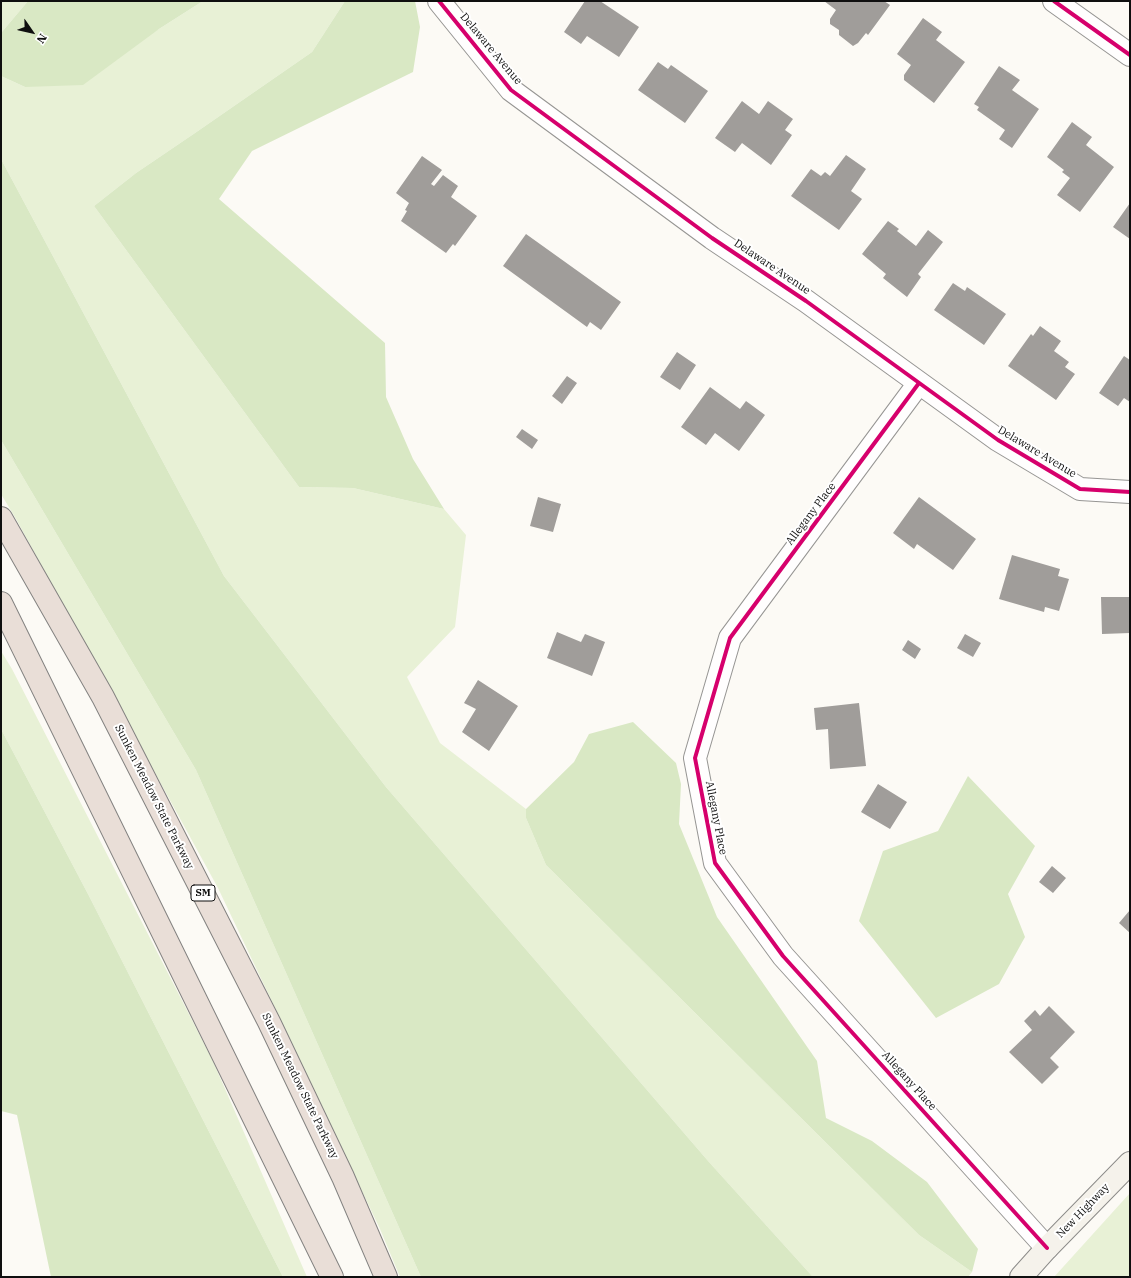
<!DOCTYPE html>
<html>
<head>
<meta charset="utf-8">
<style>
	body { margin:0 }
	#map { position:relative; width:1131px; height:1278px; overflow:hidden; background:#fcfaf5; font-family:"IBM Plex Serif",serif }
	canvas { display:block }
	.frame { position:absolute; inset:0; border:2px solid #0f0f0f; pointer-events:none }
	.north { position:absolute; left:12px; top:12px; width:40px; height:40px; -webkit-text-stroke:3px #fff; paint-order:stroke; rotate:124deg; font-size:11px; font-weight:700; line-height:16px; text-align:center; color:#0f0f0f }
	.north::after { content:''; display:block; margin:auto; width:14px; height:18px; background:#0f0f0f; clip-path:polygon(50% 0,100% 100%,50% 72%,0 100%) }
</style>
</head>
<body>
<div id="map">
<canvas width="1131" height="1278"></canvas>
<div class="frame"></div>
<div class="north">N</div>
</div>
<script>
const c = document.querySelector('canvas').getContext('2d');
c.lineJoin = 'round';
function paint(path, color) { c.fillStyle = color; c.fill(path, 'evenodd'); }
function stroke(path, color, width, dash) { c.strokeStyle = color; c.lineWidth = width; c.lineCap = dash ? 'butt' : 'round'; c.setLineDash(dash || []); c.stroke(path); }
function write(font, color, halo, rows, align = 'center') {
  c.font = font + ' "IBM Plex Serif",serif'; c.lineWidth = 4; c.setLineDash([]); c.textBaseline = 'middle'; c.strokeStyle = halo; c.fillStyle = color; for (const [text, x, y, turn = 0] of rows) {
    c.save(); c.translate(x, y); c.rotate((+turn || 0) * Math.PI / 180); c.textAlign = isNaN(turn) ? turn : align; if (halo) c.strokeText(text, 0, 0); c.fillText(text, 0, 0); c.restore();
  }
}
const green = new Path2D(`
	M1 1H28L1 33Z
	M203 1H345L312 52 195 133 136 173 94 206 299 487 353 488 444 509 466 535 455 627 407 677 440 743 526 809V818L546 865 919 1235 972 1272 968 1277H813L709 1162 386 787 224 576 1 159V76L25 87 159 29Z
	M1 440 196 770 421 1277H400L380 1229 218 888 16 519 1 494Z
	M1 651 12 669 212 1059 307 1277H283L88 894 1 729Z
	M1130 1193V1277H1054Z`);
const forest = new Path2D(`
	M28 1H203L159 29 83 85 25 87 1 76V33Z
	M345 1H415L420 27 413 72 252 151 219 199 385 343 386 397 413 459 444 509 353 488 299 487 94 206 136 173 195 133 312 52Z
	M1 159 224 576 386 787 709 1162 813 1277H421L196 770 1 440Z
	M633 722 676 763 681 784 679 824 717 917 817 1061 826 1118 872 1141 927 1182 978 1249 972 1272 919 1235 546 865 526 818V809L574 762 589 734Z
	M1 729 88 894 283 1277H51L17 1115 1 1111Z
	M968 776 1035 846 1008 894 1025 937 999 984 936 1018 859 921 883 851 938 831Z`);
const building = new Path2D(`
	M585 1H600L639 27 619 57 587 36 581 44 564 32Z
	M824 1H884L890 5 868 35 866 33 858 43 853 46 839 35V30L830 24V19L836 10Z
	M923 18 942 32 936 40 965 62 934 103 904 80V75L911 65 897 54Z
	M658 62 668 69 671 65 708 91 685 123 638 90Z
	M999 66 1020 80 1012 90 1039 109 1012 148 999 139 1005 130 977 110 979 107 974 104Z
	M742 101 759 114 768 101 793 119 785 130 792 135 771 165 742 143 735 152 715 138Z
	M1072 122 1092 137 1086 145 1114 167 1080 212 1057 195 1070 178 1062 172 1064 170 1047 157Z
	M846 155 866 169 851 191 862 199 839 230 791 196 811 169 821 176 825 172 830 176Z
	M422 156 442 170 431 184 434 186 443 175 458 186 451 197 477 216 455 246 453 244 446 253 401 221 407 211 405 210 409 203 396 193Z
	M1130 203V239L1113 227Z
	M888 221 899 229 897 231 916 246 928 230 943 242 918 274 921 277 907 297 883 278 886 274 862 254Z
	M526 234 621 302 601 330 590 322 587 327 503 266Z
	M953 283 965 291 967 287 1006 314 984 345 934 310Z
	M1040 326 1061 341 1054 351 1069 362 1065 367 1075 374 1056 400 1008 366 1031 334 1033 336Z
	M677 352 696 365 680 390 660 377Z
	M1124 356 1130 360V402L1124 398 1118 406 1099 393Z
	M567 376 577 383 562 404 552 396Z
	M710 387 740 409 746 401 765 415 739 451 715 433 706 445 681 427Z
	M522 429 538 440 532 449 516 437Z
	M538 497 561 504 553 532 530 526Z
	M919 497 976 539 953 570 917 544 914 549 893 533Z
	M1012 555 1060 569 1058 576 1069 579 1059 611 1045 607 1044 612 999 599Z
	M1101 597H1130V633L1102 634Z
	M557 632 581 642 585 634 605 642 592 676 547 658Z
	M965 634 981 643 973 657 957 648Z
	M908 640 921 649 915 659 902 650Z
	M478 680 518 706 489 751 462 732 476 709 464 703Z
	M859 703 866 766 830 769 828 729 816 730 814 708Z
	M878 784 907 802 890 829 861 812Z
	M1052 866 1066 878 1053 893 1039 882Z
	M1130 910V933L1119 923Z
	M1049 1006 1075 1032 1050 1058 1059 1067 1042 1084 1009 1052 1032 1030 1024 1021 1035 1010 1040 1016Z`);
const street = new Path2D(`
	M439 1 511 90 712 238 806 301 998 440 1080 489 1130 492
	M1054 1 1130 55
	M919 383 730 638 695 758 715 863 783 956 1047 1248`);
const secondary = new Path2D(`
	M1021 1277 1047 1248 1130 1163`);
const highway = new Path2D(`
	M1 518 103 697 269 1022 343 1177 386 1277
	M1 603 332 1277`);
const cycleway = new Path2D(`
	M439 1 511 90 712 238 806 301 998 440 1080 489 1130 492
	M1054 1 1130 55
	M919 383 730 638 695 758 715 863 783 956 1047 1248`);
const shields = [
	[203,893,24]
];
const shieldNames = [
	["SM",203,893]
];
const streetNames = [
	["Delaware Avenue",491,49,50],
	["Delaware Avenue",772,267,34],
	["Delaware Avenue",1037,452,31],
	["Allegany Place",811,514,-53],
	["Sunken Meadow State Parkway",154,797,63],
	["Allegany Place",716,818,79],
	["Allegany Place",909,1081,48],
	["Sunken Meadow State Parkway",300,1086,64],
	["New Highway",1083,1211,-46]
];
paint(green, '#e8f1d6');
paint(forest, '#d9e8c4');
paint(building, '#a09d9a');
stroke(street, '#969593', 24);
stroke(secondary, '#8c8b89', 24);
stroke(highway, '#838280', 24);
stroke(street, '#fffefe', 22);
stroke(secondary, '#f5f2eb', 22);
stroke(highway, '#e9ded7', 22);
stroke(cycleway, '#d6006c', 4);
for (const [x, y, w] of shields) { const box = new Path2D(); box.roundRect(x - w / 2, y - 8, w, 16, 3); c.fillStyle = '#fff'; c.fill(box); stroke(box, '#0f0f0f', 1); }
write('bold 10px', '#0f0f0f', null, shieldNames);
write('11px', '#0f0f0f', '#fff', streetNames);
</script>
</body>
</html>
